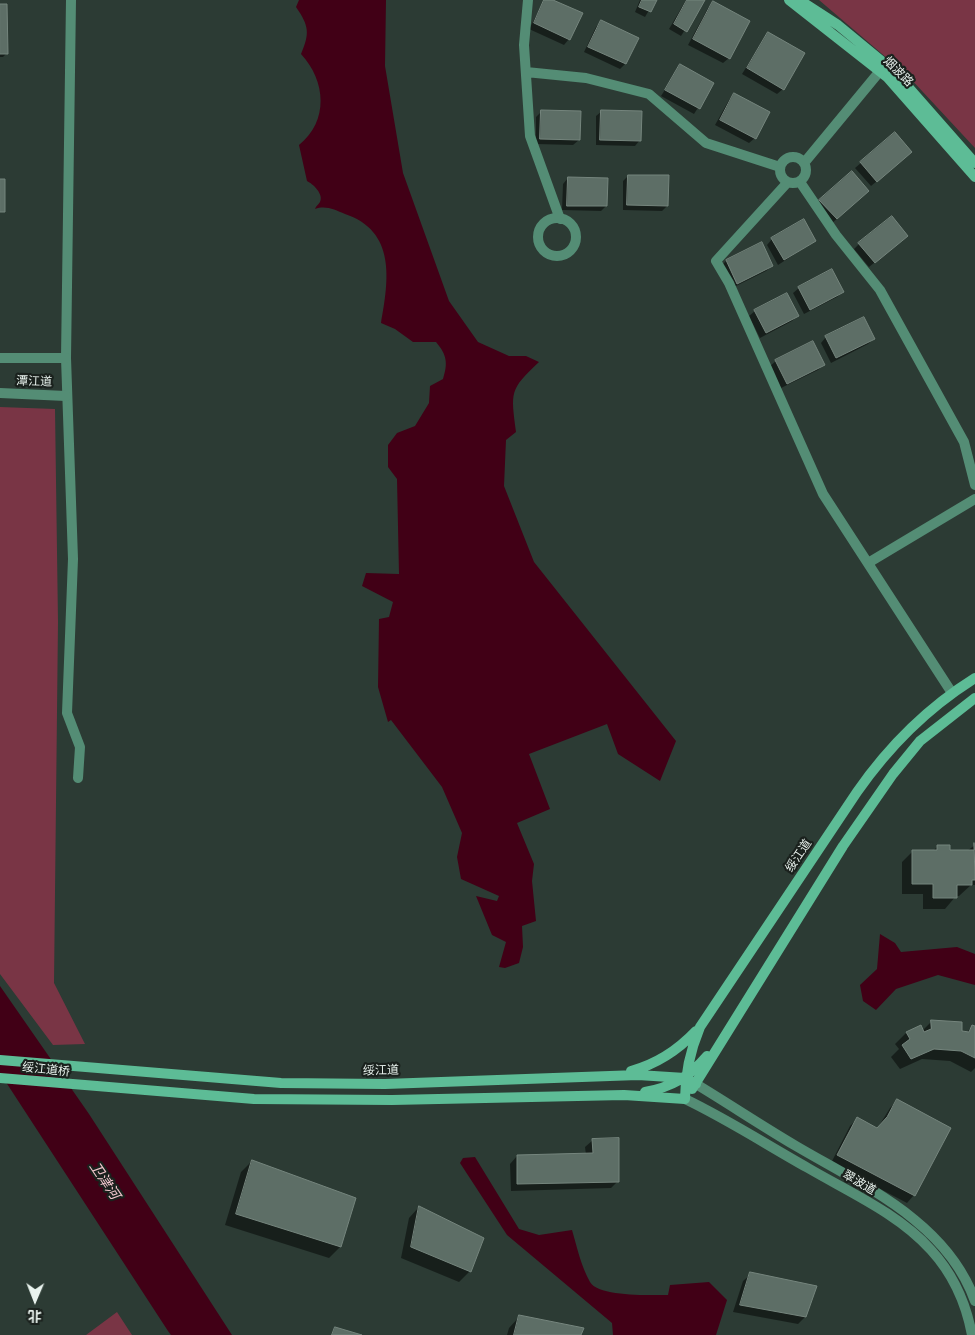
<!DOCTYPE html>
<html>
<head>
<meta charset="utf-8">
<style>
	body { margin:0 }
	#map { position:relative; width:975px; height:1335px; overflow:hidden; background:#2c3b34; font-family:Signika,"Noto Sans SC",sans-serif }
	canvas { display:block }
	.north { position:absolute; left:10px; top:1275px; width:50px; height:50px; -webkit-text-stroke:4px #1a211d; paint-order:stroke; rotate:181deg; font-size:14px; font-weight:700; line-height:20px; text-align:center; color:#e9f3ee }
	.north::after { content:''; display:block; margin:auto; width:18px; height:22px; background:#e9f3ee; clip-path:polygon(50% 0,100% 100%,50% 72%,0 100%) }
</style>
</head>
<body>
<div id="map">
<canvas width="975" height="1335"></canvas>
<div class="north">北</div>
</div>
<script>
const c = document.querySelector('canvas').getContext('2d');
c.lineJoin = 'round';
function paint(path, color) { c.fillStyle = color; c.fill(path, 'evenodd'); }
function stroke(path, color, width, dash) { c.strokeStyle = color; c.lineWidth = width; c.lineCap = dash ? 'butt' : 'round'; c.setLineDash(dash || []); c.stroke(path); }
function write(font, color, halo, rows, align = 'center') {
  c.font = font + ' Signika,"Noto Sans SC",sans-serif'; c.lineWidth = 4.5; c.setLineDash([]); c.textBaseline = 'middle'; c.strokeStyle = halo; c.fillStyle = color; for (const [text, x, y, turn = 0] of rows) {
    c.save(); c.translate(x, y); c.rotate((+turn || 0) * Math.PI / 180); c.textAlign = isNaN(turn) ? turn : align; if (halo) c.strokeText(text, 0, 0); c.fillText(text, 0, 0); c.restore();
  }
}
const green = new Path2D(`
	M819 0H975V148L909 77Z
	M0 407 55 409 58 622 54 983 85 1044 53 1045 0 974Z
	M117 1312 132 1335H86Z`);
const water = new Path2D(`
	M299 0H386L385 66 403 173 449 301 478 342 509 356H526L539 362C509 390 511 392 516 432L506 440 504 486 534 562 676 741 660 781 618 754 607 724 529 754 550 809 517 823 534 864 532 881 536 921 522 926 523 947 519 963 505 968 499 967 506 942 492 935 476 896 497 901 499 896 461 879 457 857 462 833 442 787 391 720 388 722 378 687 379 619 389 617 393 602 362 586 366 573 399 574 397 479 388 467V445L397 433 415 426 429 403 430 386 443 379C448 363 447 355 436 342H413L395 329 381 323C389 280 396 231 345 214 335 210 326 205 315 209 316 206 318 205 320 202 324 194 313 184 307 181L299 145C329 121 326 81 301 54 310 33 309 26 296 7Z
	M880 934 895 943 901 952 957 947 975 954V985L938 975 896 989 876 1010 863 1001 860 985 877 969Z
	M0 986 89 1114 232 1335H171L168 1331 0 1073Z
	M475 1157 519 1229 539 1235 572 1230C577 1247 581 1266 590 1282 598 1297 651 1295 668 1295L670 1285 709 1282 727 1300 716 1335H613L612 1323 507 1235 460 1163 463 1158Z`);
const shadow = new Path2D(`
	M545 0H550L569 39 564 45 529 29Z
	M640 0H655L645 17 635 12Z
	M686 0H704L681 36 669 29Z
	M713 3 729 58 723 63 688 45 708 8Z
	M0 6 7 53 3 57H0Z
	M601 22 637 38 625 64 620 69 584 52 596 27Z
	M768 33 783 89 777 94 742 74Z
	M680 66 713 84 694 114 661 96Z
	M734 94 755 138 749 143 715 125 729 100Z
	M542 111 579 140 573 145 536 144V117Z
	M602 111 640 140 635 146 596 145V116Z
	M895 134 905 158 871 186 855 168Z
	M628 176 667 206 662 211 623 210V181Z
	M568 178 606 206 601 211 562 210 563 184Z
	M863 196 831 224 815 206 820 201Z
	M772 239 815 241 778 265 767 245Z
	M901 241 869 267 854 249 859 244Z
	M761 244 772 266 766 271 732 288 721 266 726 261Z
	M799 288 842 292 837 297 804 314 793 293Z
	M755 311 797 316 792 321 760 338 749 316Z
	M826 337 874 339 868 344 831 363 821 343Z
	M776 361 824 364 818 370 781 388 770 366Z
	M975 845V885H971L959 896H956L945 909H923V894H902V862L913 851H933L938 846 949 851H967Z
	M932 1021 966 1033 973 1026 975 1027V1068L971 1072 950 1061 922 1059 900 1069 891 1057 899 1049 895 1044 906 1033 920 1027 922 1031Z
	M897 1101 914 1195 907 1203 831 1163 850 1126 857 1119 877 1129 890 1108Z
	M593 1140 618 1181 611 1188 511 1191 510 1164 517 1156 586 1155 585 1147Z
	M252 1161 355 1199 340 1247 329 1258 225 1225 241 1172Z
	M419 1207 470 1271 459 1282 401 1258 409 1218Z
	M751 1274 805 1317 798 1324 733 1312 743 1281Z
	M520 1316 580 1335H507L509 1328Z`);
const building = new Path2D(`
	M544 0H553L583 13 570 40 534 23Z
	M642 0H657L651 12 639 7Z
	M687 0H705L687 32 674 24Z
	M713 1 750 21 730 59 693 39Z
	M0 4H7L8 54H0Z
	M601 20 639 38 626 64 588 47Z
	M768 32 805 53 784 90 747 68Z
	M680 64 714 83 700 109 665 90Z
	M734 93 770 112 756 139 720 120Z
	M541 110 581 111 580 140 540 139Z
	M601 110 642 111 641 141 600 140Z
	M895 132 912 152 877 182 860 162Z
	M852 171 869 191 837 219 819 200Z
	M628 175H669L668 206 627 205Z
	M568 177 608 178 607 206H567Z
	M0 179H5V212H0Z
	M892 216 908 236 875 263 858 243Z
	M804 219 816 241 784 260 771 238Z
	M762 242 773 266 737 284 726 260Z
	M832 269 844 292 810 310 798 287Z
	M787 293 799 316 766 333 754 310Z
	M864 317 875 339 836 358 825 336Z
	M813 341 825 365 787 384 775 360Z
	M974 843 975 880H972V885H957V898H933V884H912V850H937V845H950V850H974Z
	M931 1020 962 1022V1031L969 1032 972 1025 975 1026V1058L961 1051 934 1049 911 1059 902 1045 910 1039 906 1032 921 1025 924 1032 931 1029Z
	M897 1099 951 1128 915 1196 837 1155 857 1117 877 1128 887 1117Z
	M619 1138V1182L517 1184V1155L593 1153 592 1139Z
	M252 1160 356 1198 341 1247 236 1214Z
	M419 1206 484 1238 471 1272 411 1247Z
	M750 1272 817 1286 806 1317 740 1305Z
	M519 1315 584 1328 581 1335H514Z
	M335 1327 362 1335H332Z`);
const minor = new Path2D(`
	M71 0 66 358 73 559 67 713 80 747 78 778
	M528 0 524 45 530 136 560 219
	M526 72 586 78 649 94 706 143 780 167
	M780 170a13 13 0 1 1 26 0a13 13 0 1 1-26 0Z
	M804 163 880 71
	M800 182 836 235 880 290 964 442 975 485
	M787 183 716 261 729 283 823 494 952 693
	M538 237a19 19 0 1 1 38 0a19 19 0 1 1-38 0Z
	M868 563 975 499`);
const tertiary = new Path2D(`
	M0 358H66
	M0 393 66 396
	M696 1084C729 1104 762 1126 796 1146 864 1186 947 1222 975 1301
	M685 1099C727 1119 767 1145 808 1168 849 1192 899 1214 931 1250 953 1274 966 1303 972 1335`);
const secondary = new Path2D(`
	M789 0 887 77 975 177
	M801 1 838 25 895 72 975 163
	M0 1060 281 1083 385 1084 638 1075 685 1078 696 1084
	M631 1071C657 1064 677 1051 696 1031
	M0 1078 254 1099 392 1100 624 1095 685 1099
	M692 1089 843 846 893 774 920 741 975 698
	M645 1092C672 1087 689 1077 707 1056
	M685 1099C685 1073 690 1051 700 1027L857 792C889 746 927 708 975 678`);
const streetNames = [
	["烟波路",898,72,45],
	["潭江道",34,382,2],
	["绥江道",799,856,-56],
	["绥江道桥",46,1070,6],
	["绥江道",381,1071,-1],
	["翠波道",859,1183,30]
];
const waterNames = [
	["卫津河",104,1181,56]
];
paint(green, '#793545');
paint(water, '#410016');
paint(shadow, '#0007');
paint(building, '#5d6e66');
stroke(building, '#75857d', 1);
stroke(minor, '#548d75', 10);
stroke(tertiary, '#548d75', 10);
stroke(secondary, '#5dbc96', 10);
write('12px', '#e9f3ee', '#1a211d', streetNames);
write('italic 14px', '#f3c7ce', '#1a211d', waterNames);
</script>
</body>
</html>
